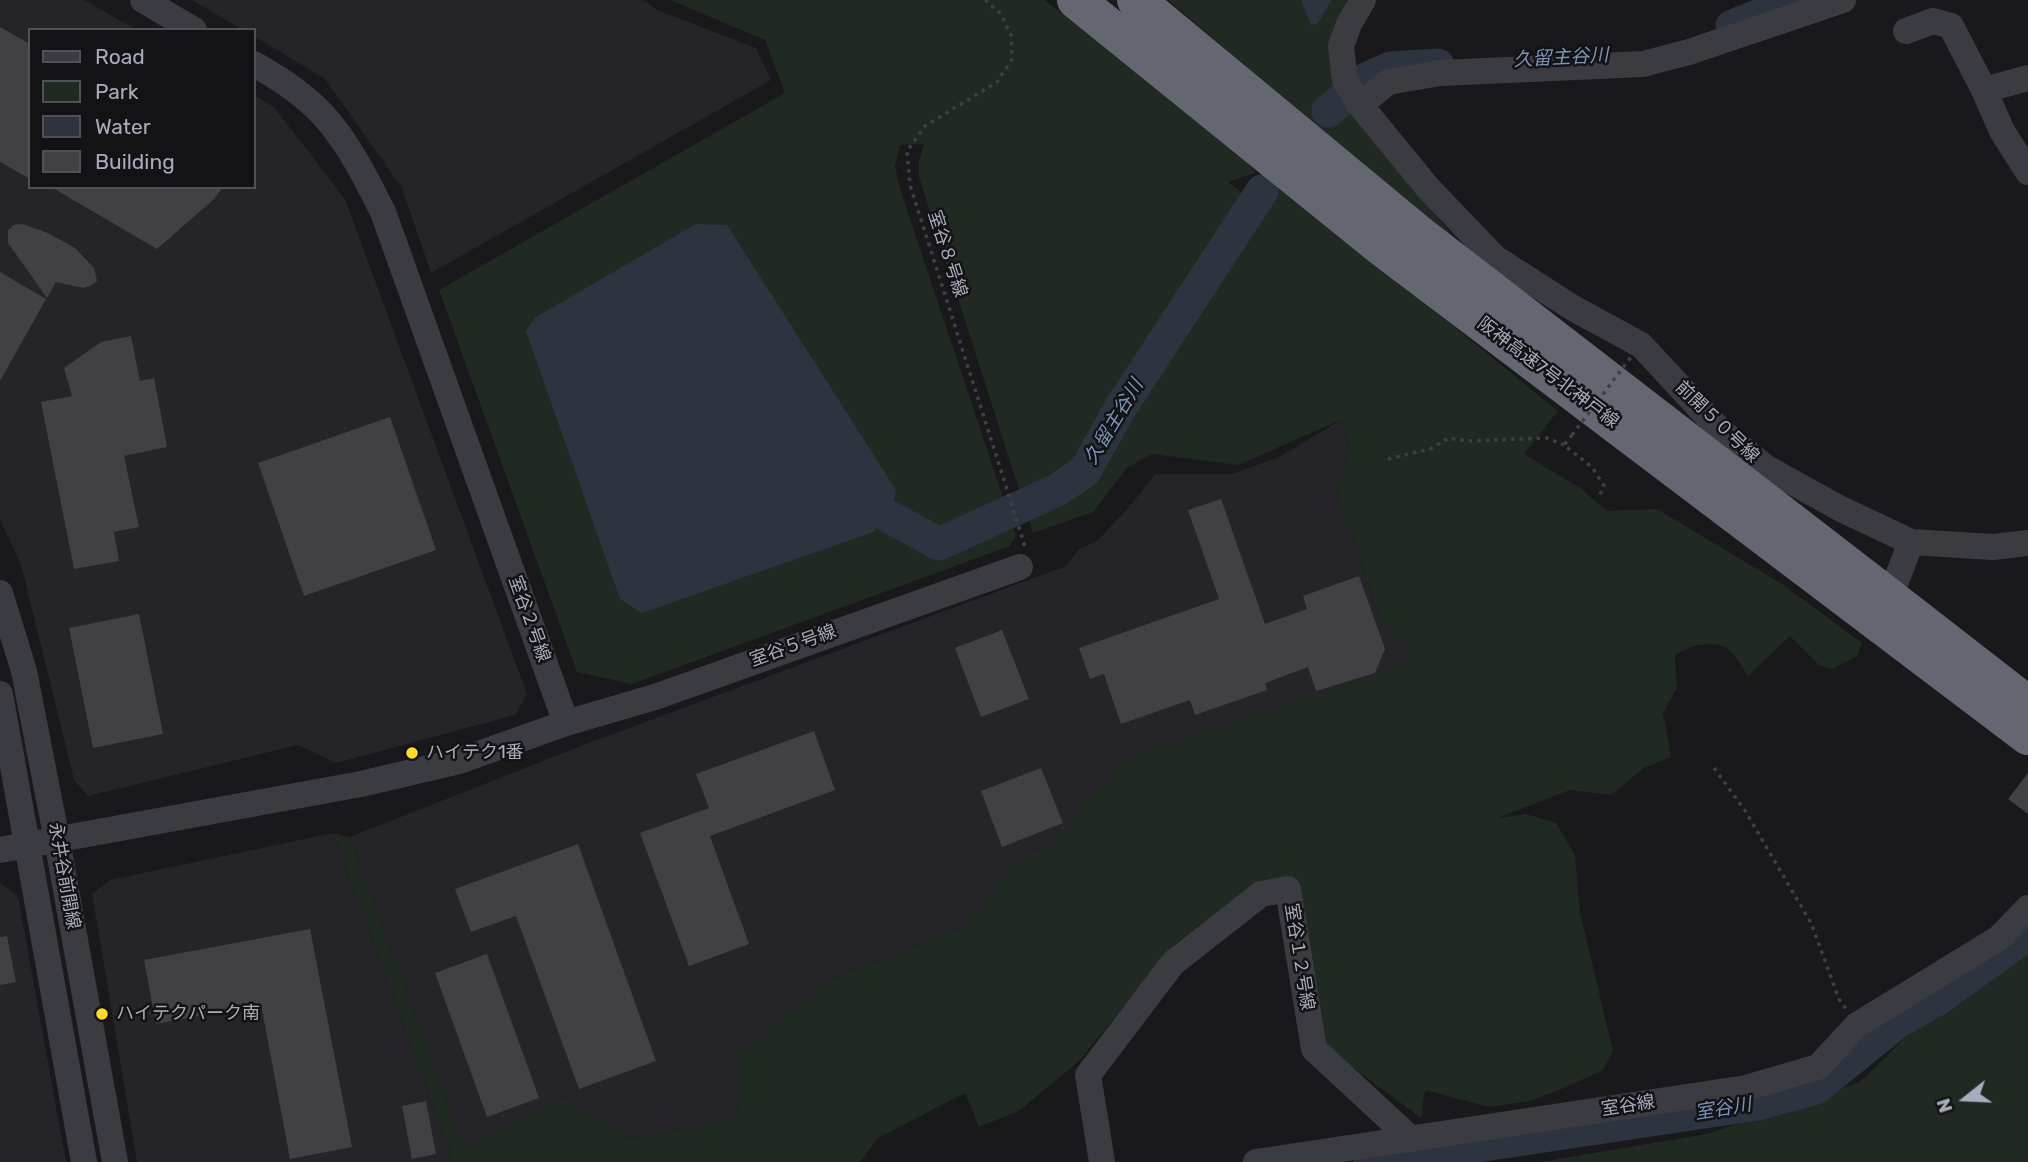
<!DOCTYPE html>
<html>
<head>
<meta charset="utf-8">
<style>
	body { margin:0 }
	#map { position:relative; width:2028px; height:1162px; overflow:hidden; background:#19181b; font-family:Rubik,sans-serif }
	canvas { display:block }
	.legend { position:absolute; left:28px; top:28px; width:228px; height:161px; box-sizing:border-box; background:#131316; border:2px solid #4f5058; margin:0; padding:9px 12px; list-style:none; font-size:21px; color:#a9acbb }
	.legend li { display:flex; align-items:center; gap:14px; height:35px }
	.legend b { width:35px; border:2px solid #4f5058 }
	.north { position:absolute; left:1930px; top:1064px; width:70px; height:70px; -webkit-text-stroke:5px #131316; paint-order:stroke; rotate:252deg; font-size:19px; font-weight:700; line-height:28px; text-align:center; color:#a9acbb }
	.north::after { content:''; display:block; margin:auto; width:24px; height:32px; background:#a9acbb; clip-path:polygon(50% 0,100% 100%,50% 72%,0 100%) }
</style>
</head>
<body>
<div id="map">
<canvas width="2028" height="1162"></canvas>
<ul class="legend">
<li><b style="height:9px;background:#3b3b42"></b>Road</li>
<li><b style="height:19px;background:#202922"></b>Park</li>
<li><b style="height:19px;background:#2d3440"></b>Water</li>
<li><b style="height:19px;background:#404045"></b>Building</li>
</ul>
<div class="north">N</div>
</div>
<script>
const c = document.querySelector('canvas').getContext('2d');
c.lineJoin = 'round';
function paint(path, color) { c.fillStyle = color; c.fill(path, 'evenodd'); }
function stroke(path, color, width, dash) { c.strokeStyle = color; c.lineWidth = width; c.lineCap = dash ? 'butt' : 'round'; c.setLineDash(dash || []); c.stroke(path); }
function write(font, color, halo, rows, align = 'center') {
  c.font = font + ' Rubik,"Noto Sans JP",sans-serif'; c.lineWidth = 5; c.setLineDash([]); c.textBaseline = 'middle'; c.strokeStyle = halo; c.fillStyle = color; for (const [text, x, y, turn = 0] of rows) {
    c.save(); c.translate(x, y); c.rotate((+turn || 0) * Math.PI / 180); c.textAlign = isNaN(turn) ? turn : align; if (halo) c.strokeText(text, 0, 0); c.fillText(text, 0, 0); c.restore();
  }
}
const built = new Path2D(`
	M0 0H84L137 30H30V187H254V95L274 107 345 199 527 694 515 715 336 763 298 745 88 796 74 780 21 564 0 520Z
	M192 0H643L657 10 756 48 771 80 431 273 402 188 325 79 254 36V30H243Z
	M1341 420 1349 447 1337 494 1380 619 1415 653 1410 664 1114 773 1082 805 1061 839 1019 859 964 927 831 979 739 1055V1106L734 1116 712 1123 628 1139 562 1097 463 1146 350 837 578 747 1066 566 1078 550 1097 541 1131 505 1155 474H1233L1281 456Z
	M333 833 452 1156 445 1162H137L92 894 110 880Z
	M0 883 18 896 66 1162H0Z`);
const green = new Path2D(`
	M670 0H1045L1249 163 1255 173 1228 182 1246 196 1187 279 1076 463 1066 474 1050 482 1056 502 1090 478 1277 183 1558 411 1524 454 1580 488 1607 511 1657 509 1782 584 1862 643 1857 656 1832 669 1819 665 1790 636 1748 676C1734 654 1729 641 1701 645 1689 647 1684 649 1675 656L1677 688 1663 713 1671 757 1644 768 1611 795 1570 790 1498 818 1526 814 1556 823 1575 855 1580 912 1613 1051 1603 1070 1564 1088 1530 1101 1489 1107 1425 1090 1421 1118 1324 1046 1292 878 1253 884 1173 946 1079 1061 1019 1111 979 1127 965 1093 878 1138 860 1162H445L452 1156 333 833 350 837 463 1145 562 1097 629 1139 711 1123 734 1116 739 1106V1055L831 979 964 927 1019 859 1061 839 1082 805 1114 773 1113 762 1409 664 1414 654 1380 619 1337 494 1349 447 1341 420 1238 465 1152 454 1127 468 1093 512 1033 533 919 177V162L924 144 900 145 895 166 900 189 1016 536 1010 546 632 684 577 672 439 290 785 93 765 40Z
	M1168 0H1301L1311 26 1318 23 1332 0H1353L1334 29V90L1468 255Z
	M2028 918V1162H1540L1707 1134 1860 1082Z`);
const water = new Path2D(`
	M1301 0H1332L1318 23 1311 26Z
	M696 224 727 225 896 490 891 512 873 532 642 613 620 599 526 331 536 317Z`);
const river = new Path2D(`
	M1732 26 1798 0
	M1328 111 1368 78 1391 68 1438 65
	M855 498 939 544 1057 490 1085 471 1119 410 1262 191
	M1370 1162 1758 1104 1816 1088 1898 1022 1938 999 2028 934`);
const building = new Path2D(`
	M0 27 30 44V179L0 162Z
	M51 187H223L214 199 157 249Z
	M22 224 48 233 75 248 94 268 97 281 90 286 83 288 56 282 47 298 8 243V230L14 225Z
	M0 272 46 299 0 381Z
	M131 336 140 381 154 378 167 447 124 456 139 527 114 532 119 561 74 569 41 402 72 396 64 368 101 342Z
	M390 417 436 550 304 596 258 463Z
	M1221 499 1265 624 1307 609 1303 596 1359 576 1385 649 1375 673 1316 691 1308 667 1265 683 1267 690 1195 715 1190 700 1121 724 1104 674 1090 679 1079 648 1219 599 1188 510Z
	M139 614 163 734 93 748 69 628Z
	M1002 630 1029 699 981 717 955 648Z
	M814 731 835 790 710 836 749 944 689 966 640 833 709 808 696 774Z
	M1041 768 1063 823 1002 847 981 791Z
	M2028 773V814L2008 799Z
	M578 844 656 1061 579 1089 516 916 471 932 455 889Z
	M310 929 352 1147 290 1159 261 1004 156 1024 144 960Z
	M7 936 16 982 0 985V937Z
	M487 954 539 1098 487 1117 435 973Z
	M426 1101 436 1154 412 1159 402 1106Z`);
const path = new Path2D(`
	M985 0 1001 14 1011 35 1012 59 997 82 925 126 907 151 910 185 1024 543V546
	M1572 435 1564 445 1592 467 1604 486 1599 497
	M1388 459 1430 449 1449 438 1467 441 1547 438 1564 445
	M1714 768 1744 809 1811 923 1839 999 1846 1009`);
const minor = new Path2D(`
	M143 0 194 30
	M1363 0 1349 24 1341 46 1345 81 1360 105 1428 188 1495 258 1573 308 1641 345 1721 431 1765 467 1839 508 1911 542 1885 610
	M1906 31 1933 21 1951 26 1984 90 2028 78
	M1984 90 2002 131 2028 172
	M1360 105 1388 82 1440 73 1643 64 1689 52 1843 0
	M1911 542 1993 547 2028 543
	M0 593 24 671 57 840 115 1162
	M0 694 84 1162
	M566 723 655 697 1020 567
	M0 850 361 784 459 761 566 723 383 212C366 179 349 143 323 115 304 94 279 78 254 64
	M1102 1162 1088 1075 1173 963 1261 894 1288 889 1314 1049 1411 1139
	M1256 1162 1746 1088 1818 1067 1857 1025 1999 938 2028 908`);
const highway = new Path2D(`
	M1076 0 1379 245 2028 736
	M1136 0 1416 232 1876 587`);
const pathBridge = new Path2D(`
	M1572 435 1631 357`);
const highwayBridge = new Path2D(`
	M1876 587 2028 705`);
const markers = [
	[412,753,7,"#ffdc2c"],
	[102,1014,7,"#ffdc2c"]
];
const streetNames = [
	["室谷８号線",947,254,72],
	["阪神高速7号北神戸線",1548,373,37],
	["前開５０号線",1717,422,44],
	["室谷２号線",529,619,70],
	["室谷５号線",793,646,-20],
	["永井谷前開線",64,876,80],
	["室谷１２号線",1299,957,81],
	["室谷線",1628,1106,-9]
];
const poiNames = [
	["ハイテク1番",426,753],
	["ハイテクパーク南",116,1014]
];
const waterNames = [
	["久留主谷川",1561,58,-3],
	["久留主谷川",1114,422,-59],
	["室谷川",1723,1109,-9]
];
paint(built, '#252428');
paint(green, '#202922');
paint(water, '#2d3440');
stroke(river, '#2d3440', 33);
paint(building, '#404045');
stroke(path, '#3f4047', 3.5, [3.5, 5]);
stroke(minor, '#3b3b42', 26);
stroke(highway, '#646671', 38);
stroke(pathBridge, '#3f4047', 3.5, [3.5, 5]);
stroke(highwayBridge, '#646671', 38);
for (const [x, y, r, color] of markers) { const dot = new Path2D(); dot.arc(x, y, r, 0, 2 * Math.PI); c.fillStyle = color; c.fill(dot); stroke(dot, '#131316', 2.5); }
write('18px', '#a9acbb', '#131316', streetNames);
write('18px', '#a9acbb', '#131316', poiNames, 'left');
write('italic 19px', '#7e93b9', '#131316', waterNames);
</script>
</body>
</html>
